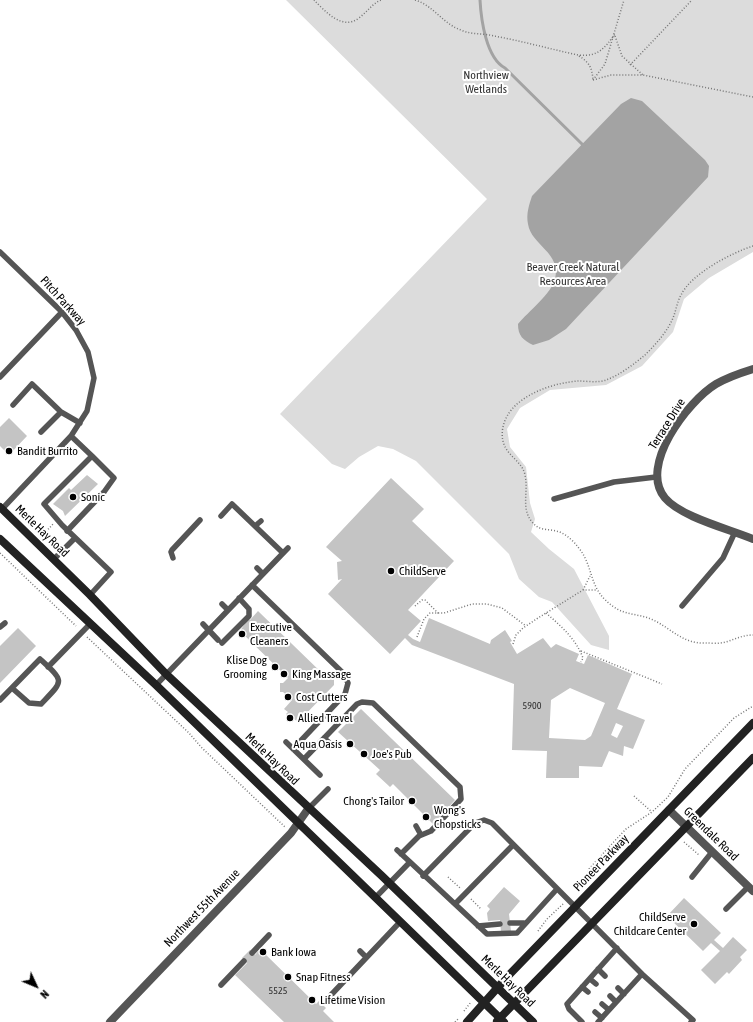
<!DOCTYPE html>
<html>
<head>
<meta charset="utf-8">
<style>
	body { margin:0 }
	#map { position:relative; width:753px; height:1022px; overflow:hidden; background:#fff; font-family:"Asap Condensed",sans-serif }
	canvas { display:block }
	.north { position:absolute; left:16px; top:966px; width:40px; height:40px; -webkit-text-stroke:3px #fff; paint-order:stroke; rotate:134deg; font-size:11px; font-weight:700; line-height:16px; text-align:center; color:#000 }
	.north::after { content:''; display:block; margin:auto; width:14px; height:18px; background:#000; clip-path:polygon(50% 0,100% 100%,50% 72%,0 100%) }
</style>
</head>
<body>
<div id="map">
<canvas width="753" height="1022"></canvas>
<div class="north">N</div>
</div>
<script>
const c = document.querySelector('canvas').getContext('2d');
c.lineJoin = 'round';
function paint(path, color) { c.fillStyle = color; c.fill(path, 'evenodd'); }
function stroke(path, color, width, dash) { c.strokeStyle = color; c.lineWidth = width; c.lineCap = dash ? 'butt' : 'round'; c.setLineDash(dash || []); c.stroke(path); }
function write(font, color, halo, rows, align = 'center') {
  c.font = font + ' "Asap Condensed",sans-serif'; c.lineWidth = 4; c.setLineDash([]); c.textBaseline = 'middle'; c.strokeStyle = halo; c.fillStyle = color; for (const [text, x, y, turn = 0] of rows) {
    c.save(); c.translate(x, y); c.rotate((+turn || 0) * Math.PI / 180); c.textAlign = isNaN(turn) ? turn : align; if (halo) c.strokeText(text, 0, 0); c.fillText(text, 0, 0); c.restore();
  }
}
const green = new Path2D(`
	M286 0H753V252L709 278 684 299 673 332 642 366 606 385 550 390 520 408 507 429 510 447 526 467 530 503 535 519 531 532 549 549 574 569 609 636V650L591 645 552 602 539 597 519 579 509 554 416 461 393 449 378 446 359 457 345 469 332 464 280 414 487 199Z`);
const water = new Path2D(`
	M631 98 642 101 705 160 709 166 708 177 566 329 549 340 533 345C523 340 518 336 518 324 528 312 552 293 555 279 562 253 531 245 528 224 526 214 529 205 532 196L621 104Z`);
const stream = new Path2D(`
	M480 0C481 19 486 58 505 68L584 146`);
const building = new Path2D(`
	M9 418 27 436 9 455 0 446V427Z
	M87 475 98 484 65 516 63 511 53 504 69 488 71 490Z
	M391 478 424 509 412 521 454 561 408 610 421 621 408 635 413 639 420 642 429 618 490 644 491 640 505 630 512 641 510 642 517 654 543 638 551 648 556 644 579 654 576 661 584 664 588 655 632 674 617 709 645 720 633 749 624 746 623 756 609 751 602 767 579 766V778H546L547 751 512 750 514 684 412 645 405 638 390 654 328 594 342 579 338 580 337 562 342 561 326 547ZM570 688 605 703 591 736 585 740 549 738 551 700ZM616 723 623 726 617 738 611 735Z
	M258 611 325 676H334V685L298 722 294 719 292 720 286 714 288 712 284 709 292 700 283 692H280V683H283L288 678 240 631 248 619 250 620Z
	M18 628 36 646 0 683V646Z
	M361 709 455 800 433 824 393 784 390 787 376 774 380 770 338 732Z
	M504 887 520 901 509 914 511 931 501 932 500 920 488 921 487 913 490 909 487 906Z
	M684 898 721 933 714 940 723 948 733 937 747 950 740 957 742 960 729 974 727 972 715 984 701 970 720 951 711 943 703 951 667 916Z
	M260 949 316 1004 319 1001 326 1008 323 1011 334 1022H284L235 975 247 963 242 958 250 950 255 955Z`);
const path = new Path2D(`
	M314 0C325 11 342 31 359 18 367 12 372 4 381 0
	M415 0C433 5 443 24 461 30 472 35 483 33 494 36 522 41 550 49 578 55 598 57 604 49 615 34
	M615 36 622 56 643 75
	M579 56C590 63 592 68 593 80
	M630 65 692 0
	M593 80 611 75H643L753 97
	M593 80 605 64 624 0
	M753 246C731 253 691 274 681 295 677 302 676 311 673 318 667 332 656 344 645 355 634 364 620 375 606 380 598 383 587 381 578 381 554 383 523 393 509 413 502 423 499 439 507 450 513 459 523 464 525 475 529 492 520 509 533 523 540 532 552 528 562 533 568 536 574 542 578 547 595 567 587 589 614 607 625 615 639 614 651 619 670 627 682 644 705 643 711 643 719 644 726 642 735 639 743 635 753 635
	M42 536 53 524
	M0 553 76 626
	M583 590 590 576
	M415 606 422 600H425L439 614
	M546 613C561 626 576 639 583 658L581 662
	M87 637 189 733 201 747 285 827
	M417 637 424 619 430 613H444L472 604H487L502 608 526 626
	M513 644 516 635 523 628 538 618 583 590H597
	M581 651 662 684
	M634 796 652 812
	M684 842 699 855
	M448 877 460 888
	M583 886 589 869 609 847 626 829 652 812 668 797 685 769 734 718 753 706
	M471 899 481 909
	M538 931 547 919 563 904
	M464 1011 471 1002
	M455 1022 459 1018`);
const lane = new Path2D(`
	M0 252 62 312 76 330 88 352 94 378 87 411 71 436 2 509
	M0 377 62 312
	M13 405 32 384 61 412 80 423
	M41 432 61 412
	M71 436 92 456
	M554 499 614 482 656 477
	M221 516 232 504 283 553
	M255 526 261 521
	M67 531 104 492 114 478 92 456 44 504 62 525 111 572 90 595
	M173 558 171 552 172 550 200 520
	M54 559 75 538
	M257 568 263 574
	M252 585 343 673 348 683 345 694 293 749
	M222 604 228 610
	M682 606 723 558 735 532
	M203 624 218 640
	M0 627 5 623
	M222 643 249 616V609L239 598
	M48 667 90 624
	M156 685 288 548
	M0 700 40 659C65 682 64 680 41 704L29 703 12 688
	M324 738 332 745
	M286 742 320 775
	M304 759 357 704 362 702 373 703 460 787 461 799 431 831 419 836 401 854
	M308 809 328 789
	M416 826 421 835
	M410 862 487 934 517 933 557 889
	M423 876 475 823 484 820 492 823 642 974 598 1022
	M692 877 712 852
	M375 898 410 862 397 850
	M455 904 513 845
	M726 909 748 887
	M510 923H524
	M478 926 500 924
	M360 951 366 957
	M252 953 269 935
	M598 969 605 976
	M642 974 693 1020 691 1022
	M590 979 596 984
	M221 985 244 961
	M582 987 588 992
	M618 988 624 994
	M331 995 400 922
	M610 996 616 1002
	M602 1004 609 1010
	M595 1012 602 1018
	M582 1022 569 1009 567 1004 617 948`);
const street = new Path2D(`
	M753 369C740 373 728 377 716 384 688 401 638 466 665 498 681 517 729 529 753 539
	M669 810 753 891
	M110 1022 291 833 308 809`);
const secondary = new Path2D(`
	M0 507 90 595 166 674 382 876 533 1022
	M0 539 156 685 504 1022
	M497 1021 753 758
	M467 1022 508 976 753 723`);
const markers = [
	[9,451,4,"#000"],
	[73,497,4,"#000"],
	[391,571,4,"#000"],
	[242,634,4,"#000"],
	[275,667,4,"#000"],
	[284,674,4,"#000"],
	[288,697,4,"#000"],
	[290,718,4,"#000"],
	[350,744,4,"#000"],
	[364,754,4,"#000"],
	[412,801,4,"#000"],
	[426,817,4,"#000"],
	[694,924,4,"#000"],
	[263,952,4,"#000"],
	[288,977,4,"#000"],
	[312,1000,4,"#000"]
];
const numberNames = [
	["5900",532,706],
	["5525",278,991]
];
const parkNames = [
	["Northview",486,75],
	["Wetlands",486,89],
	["Beaver Creek Natural",573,267],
	["Resources Area",573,281]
];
const streetNames = [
	["Pitch Parkway",63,301,48],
	["Terrace Drive",667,424,-58],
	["Merle Hay Road",42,531,44],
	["Merle Hay Road",272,759,44],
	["Greendale Road",711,834,44],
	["Pioneer Parkway",601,863,-46],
	["Northwest 55th Avenue",202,908,-46],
	["Merle Hay Road",508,981,44]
];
const poiNames = [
	["Bandit Burrito",17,451],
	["Sonic",81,497],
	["ChildServe",399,571],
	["Executive",250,627],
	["Cleaners",250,641],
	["Klise Dog",267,660,"right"],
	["Grooming",267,674,"right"],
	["King Massage",292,674],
	["Cost Cutters",296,697],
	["Allied Travel",298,718],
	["Aqua Oasis",342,744,"right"],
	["Joe's Pub",372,754],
	["Chong's Tailor",404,801,"right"],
	["Wong's",434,810],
	["Chopsticks",434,824],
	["ChildServe",686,917,"right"],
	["Childcare Center",686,931,"right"],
	["Bank Iowa",271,952],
	["Snap Fitness",296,977],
	["Lifetime Vision",320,1000]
];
paint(green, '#dcdcdc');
paint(water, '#a3a3a3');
stroke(stream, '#a3a3a3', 3);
paint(building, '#c4c4c4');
stroke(path, '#777', 1.5, [1, 2]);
stroke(lane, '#555', 5.5);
stroke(street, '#555', 8);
stroke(secondary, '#222', 8);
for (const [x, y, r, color] of markers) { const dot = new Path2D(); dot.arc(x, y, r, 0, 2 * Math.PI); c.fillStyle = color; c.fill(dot); stroke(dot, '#fff', 1.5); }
write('10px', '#313131', null, numberNames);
write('12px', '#333', '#fff', parkNames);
write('12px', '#000', '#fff', streetNames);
write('12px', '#000', '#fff', poiNames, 'left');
</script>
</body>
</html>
